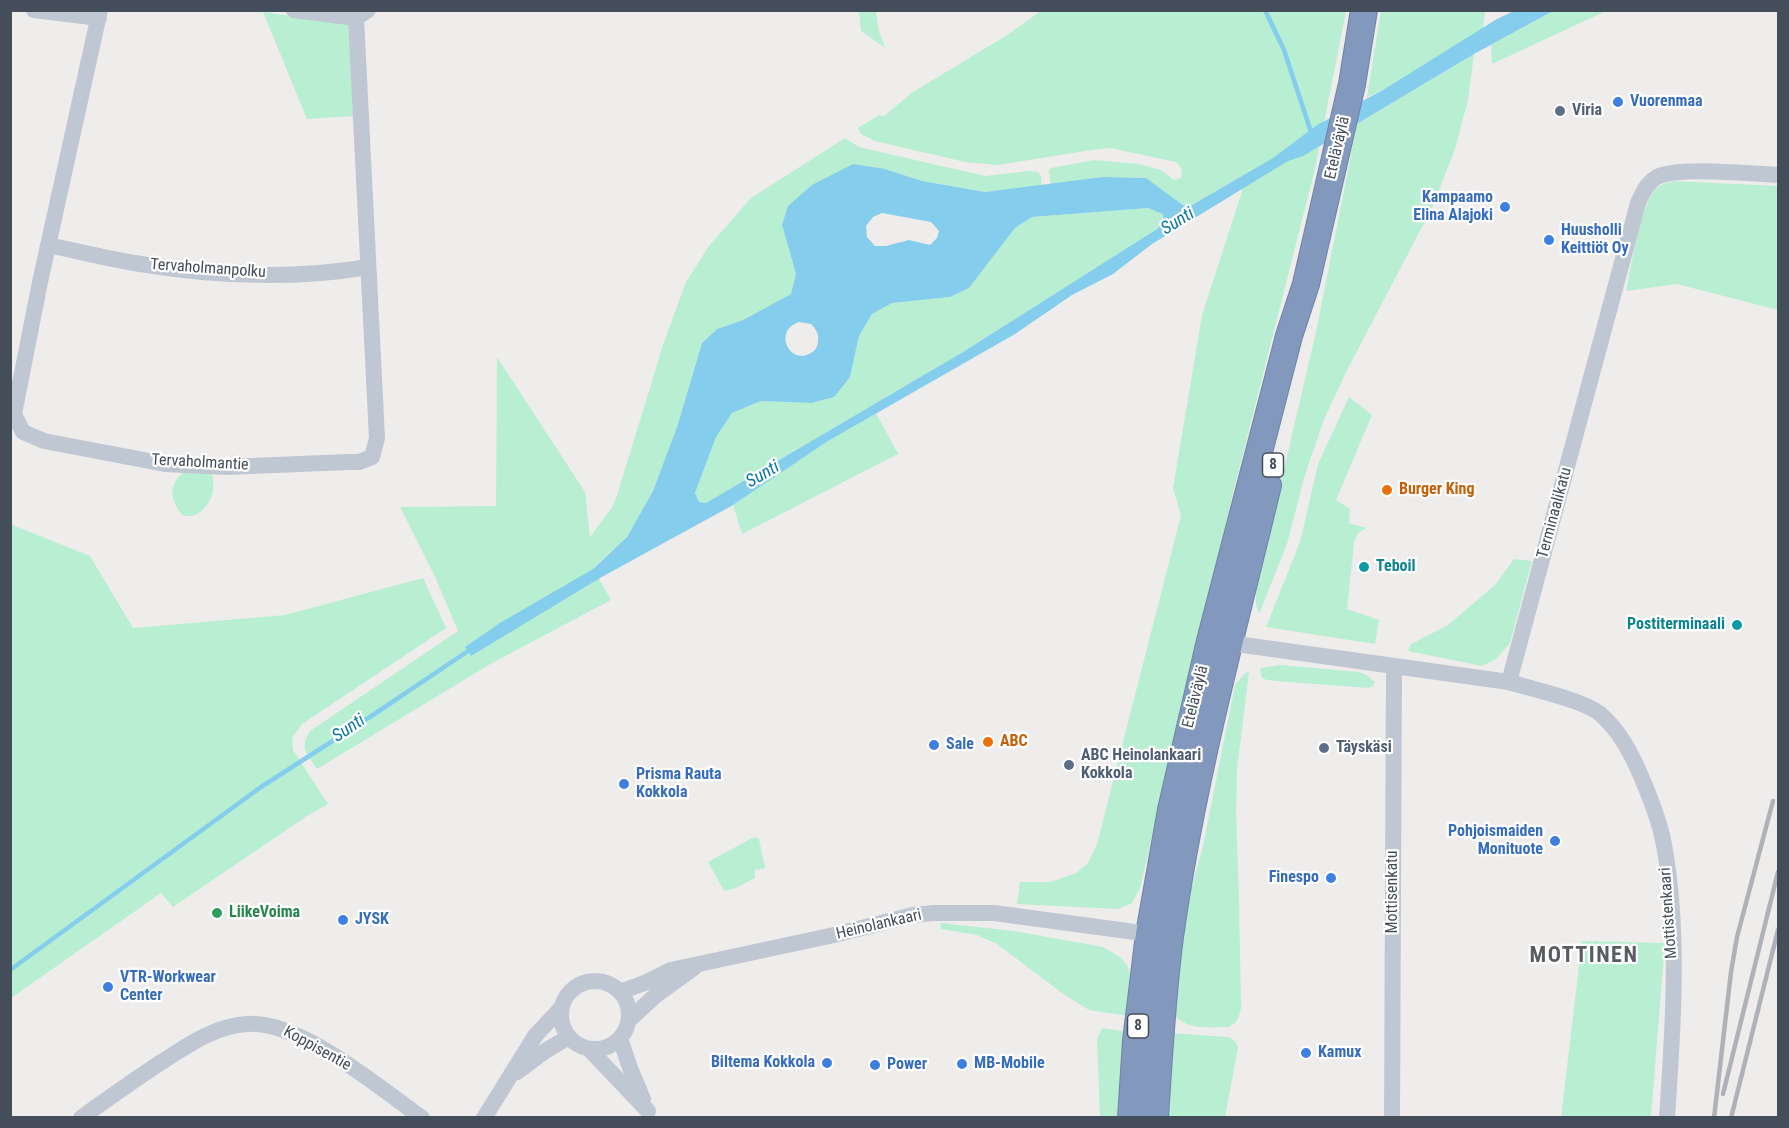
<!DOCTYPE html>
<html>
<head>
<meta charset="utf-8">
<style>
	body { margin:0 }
	#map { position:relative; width:1789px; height:1128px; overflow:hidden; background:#efecec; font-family:"Roboto Condensed",sans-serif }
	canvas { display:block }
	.frame { position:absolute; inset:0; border:12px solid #444e5a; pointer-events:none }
</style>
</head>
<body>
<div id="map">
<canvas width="1789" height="1128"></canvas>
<div class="frame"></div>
</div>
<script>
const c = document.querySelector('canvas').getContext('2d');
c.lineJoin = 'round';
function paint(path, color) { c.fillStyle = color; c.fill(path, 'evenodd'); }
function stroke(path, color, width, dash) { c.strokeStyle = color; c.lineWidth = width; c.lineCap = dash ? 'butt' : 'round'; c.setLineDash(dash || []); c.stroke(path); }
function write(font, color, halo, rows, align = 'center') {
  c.font = font + ' "Roboto Condensed",sans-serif'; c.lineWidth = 4.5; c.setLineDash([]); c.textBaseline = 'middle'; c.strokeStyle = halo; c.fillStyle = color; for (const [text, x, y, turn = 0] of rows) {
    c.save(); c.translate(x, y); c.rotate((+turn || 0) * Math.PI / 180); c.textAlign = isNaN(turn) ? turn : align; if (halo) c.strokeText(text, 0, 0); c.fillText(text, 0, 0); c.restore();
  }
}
const green = new Path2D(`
	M859 11H876L878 28 885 48 861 31Z
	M1041 11H1346L1315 169 1233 493 1140 888 1132 903 1118 909 1017 904 1020 882H1051L1076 873 1088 863 1097 844 1181 515 1173 488 1202 315 1248 173 1187 208 1146 178 1103 177 1051 185 1049 171 1051 168 1094 160 1139 164 1161 170 1174 180 1181 178 1182 169 1176 162 1110 148 1085 151 998 165 965 162 875 141 861 134 858 128 879 115 884 116 913 92 1004 37Z
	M1381 11H1485L1483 29 1383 90 1367 97Z
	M1553 11H1606L1492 64 1491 45Z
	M263 12 349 24 354 116 307 119Z
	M1474 54 1468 100 1455 149 1433 206 1345 374 1323 422 1304 478 1287 544 1259 614 1256 605V582L1285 465 1317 327 1357 124Z
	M845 138 859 147 985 176 1030 171 1038 172 1041 176 1042 186 985 192 922 181 885 169 782 225 796 274 791 294 743 320 717 329 702 343 677 427 653 491 627 537 593 568 611 600 492 663 317 769C307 753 299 749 310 731L458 631 435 577 400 507 496 506 497 357 585 492 590 537 613 506 618 492 663 345 686 282 709 246 751 198Z
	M1673 181 1778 186V310L1677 284 1626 291C1631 267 1640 206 1656 189 1661 184 1667 183 1673 181Z
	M1148 208 1164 213V222L1157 229 963 352 706 503 699 502 695 493 716 437 732 413 761 401 811 403 850 377 859 336 872 314 892 303 950 297 969 288 1015 228 1032 217Z
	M1349 397 1372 415 1336 500 1350 509 1349 523 1366 528 1358 533 1354 543 1347 609 1379 620 1375 644 1266 627 1300 542 1318 464Z
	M876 413 898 454 742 534 733 505 828 441Z
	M186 470 200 471 212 475C217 489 210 507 197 514 192 517 186 516 182 515 169 497 168 484 186 470Z
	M10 524 90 556 133 628 285 615 423 578 446 628 302 724 292 738 293 750 328 804 307 816 173 907 161 893 11 998Z
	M1514 559 1532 561 1510 643 1496 659 1482 666 1408 651 1411 644 1448 625 1495 585Z
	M1281 665 1359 672 1367 675 1375 682 1373 686 1369 688 1287 682 1267 680 1262 678 1260 668Z
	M1249 672 1237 769 1236 812 1239 899 1241 1008C1239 1017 1238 1022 1229 1027 1205 1027 1190 1031 1172 1014L1178 937 1203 846 1235 685 1245 673Z
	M754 837 759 839 765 868 755 870V878L736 888 724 891 708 862Z
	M940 923 1014 931 1103 947 1120 957 1127 965 1132 978 1128 1016 1089 1010 1062 993 997 944 977 935 941 929Z
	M1582 941 1665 943 1651 1117 1561 1118Z
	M1102 1028 1129 1032 1123 1117H1100L1097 1039Z
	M1169 1033 1229 1037 1235 1041 1238 1047 1225 1117 1163 1118Z`);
const water = new Path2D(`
	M1514 11H1553L1474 54 1303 156 1288 161 1152 244 1113 274 1072 295 1015 334 828 441 733 505 600 578 471 656 465 647 500 623 593 569 627 537 653 491 677 427 702 343 717 329 743 320 791 294 796 274 782 225 788 206 812 185 853 164 885 169 922 181 985 192 1103 177 1146 178 1187 208 1273 158 1317 125 1383 90 1497 19ZM1148 208 1163 214 1164 222 1157 229 963 352 706 503 699 502 695 493 716 437 732 413 761 401 811 403 834 397 850 377 859 336 872 314 892 303 950 297 969 288 1015 228 1032 217ZM882 213 931 222 939 231 937 238 930 245 909 240 886 246H875L867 237 866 226 873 217ZM799 322 811 324C816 329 819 334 818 341 818 346 815 351 811 353 790 366 772 331 799 322Z`);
const stream = new Path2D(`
	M1265 10 1284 50 1312 135
	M10 970 261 787 376 713 468 651`);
const minor = new Path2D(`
	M34 10 99 18
	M100 10 40 282 14 414 23 432 44 441 165 464 227 467 348 462H359L372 457 377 438 356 18
	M294 10 356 18 368 10
	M48 245C77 251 105 258 134 263 210 276 292 280 368 267
	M1222 642 1509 682 1638 203C1643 192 1647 183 1657 177 1677 166 1753 174 1778 175
	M1509 682C1532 689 1582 700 1599 713 1620 730 1633 756 1643 781 1652 802 1660 823 1664 845 1680 931 1673 1030 1667 1118
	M561 1015a34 34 0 1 1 68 0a34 34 0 1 1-68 0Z
	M620 992 647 982 671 970 834 935 913 915 933 913H994L1157 935
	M629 1020 655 996 695 967
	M620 1038 630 1068 643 1099
	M589 1049 648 1111
	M517 1072 545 1051 569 1037
	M81 1118C107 1099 133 1081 160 1063 187 1046 214 1026 247 1024 299 1020 379 1087 422 1118
	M484 1118 535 1036 562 1007
	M1392 1118 1394 666`);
const highway = new Path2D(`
	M1131 1118 1136 1041 1149 934 1171 810 1210 641 1289 336 1306 284 1352 84 1364 10
	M1155 1118C1159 1057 1162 997 1170 937 1191 784 1232 634 1268 485`);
const rail = new Path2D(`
	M1723 1094 1778 872
	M1714 1118 1731 972 1737 937 1773 801
	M1731 1118 1778 930`);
const markers = [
	[1618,102,6,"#3f7fe0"],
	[1560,111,6,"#5c6f8a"],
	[1505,207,6,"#3f7fe0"],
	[1549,240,6,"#3f7fe0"],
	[1387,490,6,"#e8710a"],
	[1364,567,6,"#0f9aa8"],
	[1737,625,6,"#0f9aa8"],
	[988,742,6,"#e8710a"],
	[934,745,6,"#3f7fe0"],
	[1324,748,6,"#5c6f8a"],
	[1069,765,6,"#5c6f8a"],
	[624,784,6,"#3f7fe0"],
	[1555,841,6,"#3f7fe0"],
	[1331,878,6,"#3f7fe0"],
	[217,913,6,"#2e9e5b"],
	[343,920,6,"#3f7fe0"],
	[108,987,6,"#3f7fe0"],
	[1306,1053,6,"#3f7fe0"],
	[827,1063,6,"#3f7fe0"],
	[962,1064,6,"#3f7fe0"],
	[875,1065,6,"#3f7fe0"]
];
const shields = [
	[1273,465,21],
	[1138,1026,21]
];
const shieldNames = [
	["8",1273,465],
	["8",1138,1026]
];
const shopNames = [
	["Vuorenmaa",1630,102],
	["Kampaamo",1493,198,"right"],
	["Elina Alajoki",1493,216,"right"],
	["Huusholli",1561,231],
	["Keittiöt Oy",1561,249],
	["Sale",946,745],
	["Prisma Rauta",636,775],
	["Kokkola",636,793],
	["Pohjoismaiden",1543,832,"right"],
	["Monituote",1543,850,"right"],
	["Finespo",1319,878,"right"],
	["JYSK",355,920],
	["VTR-Workwear",120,978],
	["Center",120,996],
	["Kamux",1318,1053],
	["Biltema Kokkola",815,1063,"right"],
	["MB-Mobile",974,1064],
	["Power",887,1065]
];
const serviceNames = [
	["Viria",1572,111],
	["Täyskäsi",1336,748],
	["ABC Heinolankaari",1081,756],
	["Kokkola",1081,774]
];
const streetNames = [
	["Eteläväylä",1338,148,-77],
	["Tervaholmanpolku",208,269,4],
	["Tervaholmantie",200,463,3],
	["Terminaalikatu",1555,513,-75],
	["Eteläväylä",1196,697,-76],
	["Mottisenkatu",1393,892,-90],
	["Mottistenkaari",1669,913,-94],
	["Heinolankaari",879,925,-13],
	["Koppisentie",317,1049,29]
];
const foodNames = [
	["Burger King",1399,490],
	["ABC",1000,742]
];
const cultureNames = [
	["Teboil",1376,567],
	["Postiterminaali",1725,625,"right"]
];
const leisureNames = [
	["LiikeVoima",229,913]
];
const waterNames = [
	["Sunti",1178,222,-32],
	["Sunti",763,475,-30],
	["Sunti",349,729,-34]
];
const districtNames = [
	["MOTTINEN",1584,956]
];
paint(green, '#b8efd2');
paint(water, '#84cded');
stroke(stream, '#84cded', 4.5);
stroke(highway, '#6e84a8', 28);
stroke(minor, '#bfc7d2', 16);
stroke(highway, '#8299bd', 26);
stroke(rail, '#aeb1b7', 4.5);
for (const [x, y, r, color] of markers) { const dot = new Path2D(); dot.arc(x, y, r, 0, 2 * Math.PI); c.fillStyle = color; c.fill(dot); stroke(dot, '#fff', 2); }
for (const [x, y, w] of shields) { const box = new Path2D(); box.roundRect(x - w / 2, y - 12, w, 24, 4.5); c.fillStyle = '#fff'; c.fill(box); stroke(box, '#444e5a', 1.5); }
write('bold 15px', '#444e5a', null, shieldNames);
write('bold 16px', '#366cbe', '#fff', shopNames, 'left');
write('bold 16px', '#4e5e75', '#fff', serviceNames, 'left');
write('16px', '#444e5a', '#fff', streetNames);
write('bold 16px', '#c56008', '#fff', foodNames, 'left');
write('bold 16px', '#0d838f', '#fff', cultureNames, 'left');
write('bold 16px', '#27864d', '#fff', leisureNames, 'left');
write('italic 18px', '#0a78a7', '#fff', waterNames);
c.letterSpacing = '1.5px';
write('bold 22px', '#595c61', '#fff', districtNames);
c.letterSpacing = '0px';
</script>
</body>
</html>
